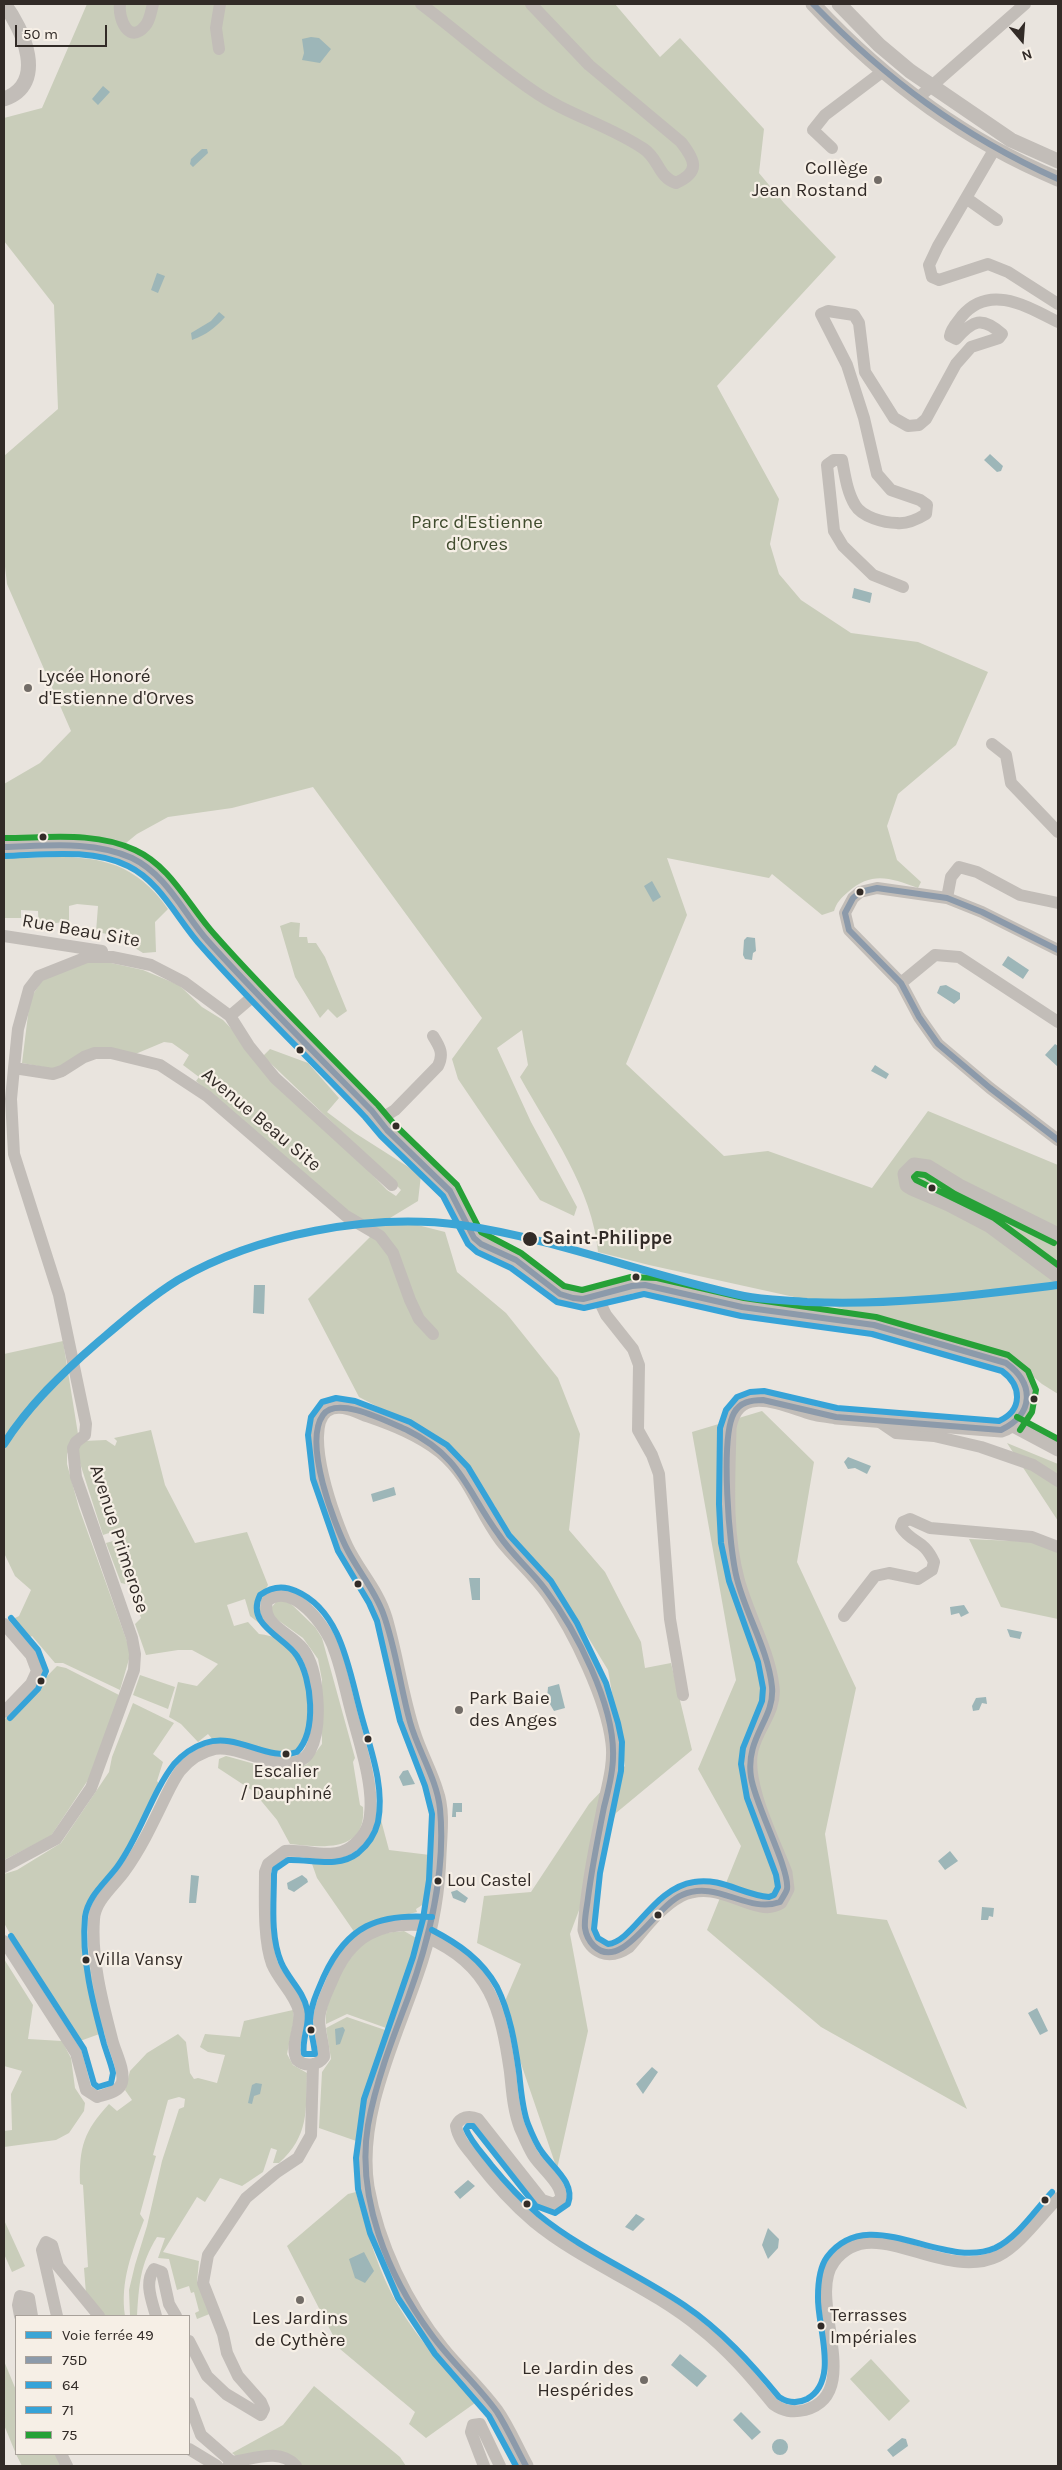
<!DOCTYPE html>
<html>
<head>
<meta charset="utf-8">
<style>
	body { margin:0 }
	#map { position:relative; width:1062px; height:2470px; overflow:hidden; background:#e9e4de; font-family:Karla,sans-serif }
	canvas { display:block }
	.frame { position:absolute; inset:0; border:5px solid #322b27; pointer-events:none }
	.legend { position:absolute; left:15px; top:2315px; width:175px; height:140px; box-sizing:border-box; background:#f6efe6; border:1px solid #a8a19a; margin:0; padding:6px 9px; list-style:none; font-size:15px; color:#322b27 }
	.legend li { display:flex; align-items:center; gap:10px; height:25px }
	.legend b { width:25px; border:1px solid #a8a19a }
	.north { position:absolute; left:997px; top:15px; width:50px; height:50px; -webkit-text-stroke:4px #f6efe6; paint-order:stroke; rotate:162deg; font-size:14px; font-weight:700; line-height:20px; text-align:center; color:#322b27 }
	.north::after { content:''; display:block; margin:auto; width:18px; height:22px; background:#322b27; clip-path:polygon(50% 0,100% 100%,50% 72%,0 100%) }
	.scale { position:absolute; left:15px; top:25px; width:92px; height:22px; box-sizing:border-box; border:2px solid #322b27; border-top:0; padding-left:6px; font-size:15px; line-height:18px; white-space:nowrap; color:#322b27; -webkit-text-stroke:4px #f6efe6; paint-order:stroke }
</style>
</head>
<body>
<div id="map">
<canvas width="1062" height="2470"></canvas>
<div class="frame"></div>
<ul class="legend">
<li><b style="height:6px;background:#3ca5d5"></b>Voie ferrée 49</li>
<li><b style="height:6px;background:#8c9aaa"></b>75D</li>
<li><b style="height:6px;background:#36a3d8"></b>64</li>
<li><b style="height:6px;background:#36a3d8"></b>71</li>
<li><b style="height:6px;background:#26a137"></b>75</li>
</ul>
<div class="north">N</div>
<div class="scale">50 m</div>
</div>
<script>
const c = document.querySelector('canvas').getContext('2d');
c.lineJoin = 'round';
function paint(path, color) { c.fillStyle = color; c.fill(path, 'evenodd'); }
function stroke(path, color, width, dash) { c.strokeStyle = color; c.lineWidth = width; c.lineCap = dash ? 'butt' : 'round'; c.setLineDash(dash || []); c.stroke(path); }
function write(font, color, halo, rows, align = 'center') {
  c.font = font + ' Karla,sans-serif'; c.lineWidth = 4.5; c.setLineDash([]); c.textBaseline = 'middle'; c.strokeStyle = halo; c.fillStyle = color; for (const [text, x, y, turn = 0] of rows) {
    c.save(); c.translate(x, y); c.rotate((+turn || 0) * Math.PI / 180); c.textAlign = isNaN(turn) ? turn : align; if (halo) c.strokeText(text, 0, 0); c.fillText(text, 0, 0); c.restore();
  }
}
const green = new Path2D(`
	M87 4H615L660 57 680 38 764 129 759 173 784 203 836 257 717 386 779 499 770 544 779 574 801 600 851 633 918 642 988 672 956 745 898 794 887 826 897 860 921 882 918 888C890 878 872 871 848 892 841 898 837 902 834 911L822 915 772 874 769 878 667 858 687 915 626 1064 724 1156 768 1151 872 1188 928 1111 1058 1165V1394L1042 1384 1011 1358 826 1304 649 1265 598 1252C593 1190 550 1131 520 1077L528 1065 522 1030 497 1048 531 1122 577 1207 574 1216 540 1200 458 1079 452 1059 482 1018 313 787 232 808 168 817 137 834 126 843 80 835 4 838V784L40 763 71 731 7 584 4 558V456L58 409 54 305 4 241V118L42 108Z
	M4 858C72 858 124 846 168 909L155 922 156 952 143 953 135 948V942H129V930L114 929 113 935 96 932 98 906 77 904 69 906V921L50 924 51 930 39 931 38 911 21 910V918H4V925Z
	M291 922 300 923 299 937H307L308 943H316L325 957 347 1011 337 1018 328 1009 320 1018 295 977 280 926Z
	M102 961 143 970 179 985 202 1007 223 1020 387 1190 396 1196 401 1190 384 1172 263 1056 270 1049 308 1063 339 1098 327 1112 355 1133 421 1175 418 1201 390 1218 445 1232 457 1272 506 1313 558 1378 580 1434 569 1530 605 1572 641 1642 645 1668 671 1663 692 1750 616 1813 570 1934 588 2031 557 2169 502 2008 521 1964 477 1943 484 1896 531 1892 589 1804 625 1766 608 1670 563 1596 504 1529 495 1506 443 1441 359 1397 308 1299 376 1231 339 1204 196 1081 199 1077 183 1065 189 1055 172 1043 164 1042 133 1055 95 1051 59 1070 22 1063 30 999 45 976 84 962Z
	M63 1341 78 1434 67 1454V1464L79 1508 129 1647V1659L120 1690 63 1663H55L32 1636 29 1638 11 1620 19 1616 31 1590 15 1576 4 1553V1354Z
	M762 1411 814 1462 797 1562 856 1688 825 1834 837 1914 887 1920 967 2109 821 2027 707 1930 741 1846 698 1769 736 1680 692 1432Z
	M151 1430 165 1485 195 1543 247 1532 268 1585 259 1602 267 1625 264 1627 250 1616 245 1599 227 1605 234 1626 248 1622 259 1634C274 1636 286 1640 296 1651 312 1669 318 1743 295 1756 278 1765 257 1747 241 1743 232 1741 222 1742 214 1741L208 1734 198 1742 181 1724 169 1717 178 1682 197 1686 218 1664 192 1650H178L146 1655 135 1624 141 1618 130 1585 121 1583 106 1543 120 1539 118 1530 103 1535 79 1460 78 1449 83 1441 106 1440 115 1446 117 1441 114 1438Z
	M1007 1443 1058 1464V1521Z
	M969 1539 1058 1543V1619L1001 1607Z
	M287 1600 315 1627 322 1638 355 1758 353 1762 360 1805 363 1807C367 1854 320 1847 290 1844L277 1820 253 1791 218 1768 219 1759 226 1756 280 1771 294 1770 307 1764 322 1744V1680L318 1659 303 1638 275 1618 270 1609 277 1601Z
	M57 1666 66 1668 119 1695 94 1771 51 1836 4 1860V1720Z
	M140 1675 175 1687 168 1709 133 1695Z
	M133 1703 174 1723 153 1754 163 1762 157 1781 162 1788C150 1811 140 1835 127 1857 116 1876 93 1892 88 1914 81 1948 98 1998 105 2032L80 2041 27 1956 23 1957 4 1923V1874L17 1870 61 1843 109 1772 112 1757Z
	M377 1805 389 1850 430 1855 427 1902 416 1909 417 1912 377 1922 355 1933 317 1878 311 1861C334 1865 361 1859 371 1836 375 1827 375 1814 377 1805Z
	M404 1931 418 1939 419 1943 389 2029 347 2014 326 2024C323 2000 348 1952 370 1939 380 1933 392 1932 404 1931Z
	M4 1959 33 2005 28 2039 62 2041 71 2058 75 2088 85 2103 84 2111 69 2133 56 2140 4 2147V2131L12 2130 11 2094 22 2071 4 2066Z
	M293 2010 294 2019 287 2054 293 2065 307 2073C306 2111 309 2136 279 2163H273L277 2150 271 2148 263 2172 242 2186 220 2178 205 2202 197 2197 163 2252 199 2261 197 2282 212 2313 197 2319 195 2313 199 2311 194 2292 191 2293 189 2286 177 2290 169 2259 158 2258 165 2238 157 2237C140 2264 139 2285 137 2316H130L129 2290 135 2265 147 2226 162 2161 179 2109 184 2107 185 2099 179 2097 168 2100 153 2155 156 2156 140 2214 144 2220C132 2252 120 2281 125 2316H103L86 2294 84 2268 88 2267 83 2185 80 2184C79 2147 84 2131 109 2104L117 2111 132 2100 125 2090 130 2071 147 2053 178 2034 186 2042 190 2073 194 2079 198 2078 217 2083 225 2055 208 2052 200 2047 205 2034 240 2037 244 2021Z
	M347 2017 388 2031 362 2143 319 2128 322 2072 331 2059 326 2028Z
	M356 2192C367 2231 378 2272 399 2307 420 2342 448 2372 475 2403L426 2438 409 2424 415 2412 340 2349 287 2246 348 2194Z
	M4 2220 25 2266 12 2272 4 2254Z
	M871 2359 910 2401 889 2421 850 2379Z
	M4 2361 16 2390V2454L4 2425Z
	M314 2386 400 2457 406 2466H298L291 2458 246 2464 232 2453 283 2425Z
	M16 2454H56L62 2466H22Z`);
const water = new Path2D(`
	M311 37 319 38 331 49 320 63 302 60 304 53 302 39Z
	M103 86 110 92 98 105 92 99Z
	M202 149H207L208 153 193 167 190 164 191 159Z
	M157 273 165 276 158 293 151 290Z
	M219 312 225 317C215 328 206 335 192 340L191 333 211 321Z
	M990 454 1003 466 1001 471 997 472 984 460Z
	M854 588 872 593 870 603 852 598Z
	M652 881 661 897 653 902 644 886Z
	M747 937 755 938 756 951 753 953 752 960 745 959 743 955 744 940Z
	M1008 956 1029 970 1023 979 1002 965Z
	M946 985 960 993V999L954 1004 937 993 940 986Z
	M1055 1044 1058 1046V1067L1045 1055Z
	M875 1065 889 1074 886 1079 871 1071Z
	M254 1285H265L264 1314 253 1313Z
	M848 1457 871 1466 867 1474 855 1468 848 1469 844 1462Z
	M394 1487 396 1495 373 1502 371 1494Z
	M469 1578H480V1600H472Z
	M964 1605 969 1613 961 1617 959 1613 951 1615 950 1607Z
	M1007 1629 1022 1632 1020 1639 1010 1637Z
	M559 1684 565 1708 554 1711 547 1699 548 1687Z
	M986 1697 987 1704 982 1703 979 1710 973 1711 972 1706 976 1698Z
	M408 1770 415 1784 403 1786 399 1777 403 1771Z
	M453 1803H462V1812H456V1817H452Z
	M950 1851 958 1861 945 1870 938 1861Z
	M191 1875 199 1876 196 1903H189Z
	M302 1875 307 1879 308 1882 294 1892 288 1889 287 1883Z
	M457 1890 468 1898 465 1903 453 1898 451 1892Z
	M982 1907 994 1908 993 1917 989 1916 988 1920H981Z
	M1037 2008 1048 2031 1040 2035 1028 2013Z
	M343 2027 345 2030 340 2044 336 2045 335 2029Z
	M652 2067 658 2072 643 2094 636 2084Z
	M256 2083 262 2084 260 2094 254 2096 252 2104 248 2103 252 2085Z
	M468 2180 475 2186 460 2199 454 2192Z
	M636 2214 645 2219 633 2231 625 2227Z
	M768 2228 779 2239 778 2248 768 2259 762 2245Z
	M364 2252 374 2271 365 2283 355 2278 349 2259Z
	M680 2354 707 2376 697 2387 671 2365Z
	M741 2412 761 2432 752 2440 733 2420Z
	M902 2438 906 2439 908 2446 893 2457 887 2450Z
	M772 2447a8 8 0 1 1 16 0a8 8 0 1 1-16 0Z`);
const minor = new Path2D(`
	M120 4C118 19 129 45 145 26 150 21 151 11 153 4
	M421 4C458 32 494 64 532 90 567 115 609 125 644 149 659 159 658 177 676 183 701 172 695 160 681 142L589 65 531 4
	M219 49 216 28 220 4
	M918 98 1025 4
	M832 148 813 130 825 115 882 72
	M994 150 938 246 929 265 932 277 939 280 988 264 1008 272 1058 304
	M966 198 997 220
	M903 587 873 575 843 546 834 531 827 465 834 460H842C845 475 847 492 855 505 862 517 884 523 897 523 907 524 918 519 926 514L927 505 920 500 891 490 877 474 864 418 847 365 821 314 828 311 854 315 859 323 865 372 894 418 908 426 919 425 926 419 956 364 971 347 999 338 1002 334C982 316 973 320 956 339L950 336C951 328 957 323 962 316 990 283 1028 307 1058 322
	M992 744 1006 755 1011 783 1058 832
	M947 898 951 877 959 867 977 872 1020 895 1058 903
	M4 936 102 951
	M1058 950 982 912 947 898 877 888 860 892 853 898 845 913 849 930 901 983 919 1017 938 1044 990 1088 1058 1140
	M901 983 935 955 959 957 1058 1022
	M257 993 230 1016 184 982 151 965 112 957H87L39 976 29 989 18 1029 14 1068 53 1074 62 1071 84 1057 95 1053H111L160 1065 207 1096 346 1216 380 1236 393 1253 410 1300 419 1319 433 1334
	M230 1016 249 1046 275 1078 392 1185
	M379 1120 395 1110 438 1066C444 1054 440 1047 433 1036
	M597 1296 606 1315 633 1349 639 1365 638 1430 652 1455 659 1474 670 1619 683 1695
	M877 1420 896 1433 934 1436 981 1447 1033 1465 1058 1481
	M844 1616 875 1576 889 1573 918 1579 932 1570 934 1562C923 1538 912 1544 901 1527L903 1522 910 1519 930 1528 1032 1537 1058 1547
	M4 1624 31 1655 37 1671 31 1684 4 1712
	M4 1867 56 1839 91 1788 134 1670 135 1654 132 1638 76 1477 73 1448 76 1442 85 1435 86 1424 59 1295 14 1154 11 1099 14 1068
	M428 1938C490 1965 501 2009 510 2072 512 2090 513 2110 520 2128 524 2137 528 2147 533 2155 541 2168 563 2184 561 2199L554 2204 542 2200 478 2119C469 2115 460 2117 456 2126 458 2140 469 2150 477 2161 494 2183 513 2204 534 2222 584 2263 649 2286 700 2328 728 2350 750 2376 773 2404 783 2411 792 2413 805 2410 866 2394 806 2298 834 2262 872 2210 942 2283 998 2256 1019 2246 1041 2215 1058 2198
	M4 1941 76 2053 86 2090 97 2097C106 2094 120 2092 122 2082 125 2069 115 2052 112 2039 102 2001 91 1958 94 1919 95 1901 113 1887 124 1872 140 1850 152 1825 164 1800 169 1790 174 1779 180 1771 189 1760 201 1752 215 1749 241 1744 293 1782 310 1751 323 1727 319 1670 303 1649 290 1632 261 1626 267 1601 292 1580 327 1627 334 1649 341 1667 345 1688 350 1707 358 1739 374 1783 370 1815 369 1828 362 1839 351 1847 332 1861 306 1849 285 1851L268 1864 265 1872C265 1899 263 1939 272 1964 279 1981 295 1994 299 2011 302 2027 289 2045 297 2060 305 2067 318 2066 324 2057 324 2044 319 2032 319 2019 320 2006 326 1994 331 1983 350 1934 381 1920 431 1926
	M20 2316 18 2305 20 2296 29 2298 32 2316
	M57 2316 42 2250 46 2242 52 2245 58 2266 99 2316
	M156 2316C152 2301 144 2283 154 2269L162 2272 169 2304 176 2316
	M189 2341 207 2376 226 2394 261 2415 264 2409 261 2402 238 2376 227 2353 223 2334 203 2283 208 2255 246 2198 277 2172 298 2158 311 2135 313 2064
	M189 2403 201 2435 232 2462 228 2466
	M189 2449 217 2466
	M61 2454 67 2466
	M232 2462C252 2460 279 2447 296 2466
	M484 2466 471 2432 473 2425 480 2424 500 2466`);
const tertiary = new Path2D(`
	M813 4C882 78 964 140 1058 179
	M839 4 879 45 910 71 1011 140 1058 161
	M4 99C48 84 23 29 4 4
	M4 847C43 847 96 841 132 858 167 875 182 913 208 941 261 999 317 1054 372 1111L387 1130 450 1191 474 1238 481 1244 516 1260 560 1294 573 1298 583 1299 632 1286 645 1285 742 1307 874 1325 1006 1363C1037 1380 1032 1420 1001 1430L836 1417C828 1415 820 1415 813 1413 784 1405 737 1380 729 1428 728 1478 724 1530 737 1579 746 1614 768 1651 772 1687 775 1711 756 1727 751 1750 743 1783 773 1841 785 1873L787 1889 780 1902C755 1918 721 1875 680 1895 659 1906 643 1929 628 1946 609 1959 591 1952 585 1930 587 1892 595 1852 603 1814 607 1792 616 1766 613 1743 608 1699 575 1631 549 1594 535 1574 517 1559 502 1540 479 1510 473 1478 441 1451 419 1434 394 1424 368 1415 355 1410 339 1401 326 1410 300 1430 334 1522 346 1547 358 1572 377 1591 385 1618 396 1656 401 1695 413 1732 419 1752 430 1771 436 1791 443 1810 440 1833 439 1854 438 1890 432 1926 421 1960 399 2030 355 2112 367 2187 377 2244 406 2305 442 2349 459 2370 480 2389 496 2411 508 2428 516 2448 526 2466
	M1058 1235 959 1186 928 1167 914 1165 905 1174 907 1185 912 1188 949 1204 989 1225 1058 1276
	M1013 1425 1058 1449`);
const bus1 = new Path2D(`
	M813 4C886 79 962 136 1058 179
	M4 847C45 846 93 840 132 858 167 875 184 914 208 941 261 1000 317 1055 372 1111L387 1130 450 1191 474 1238 481 1244 516 1260 560 1294 573 1298 583 1299 632 1286 645 1285 742 1307 874 1325 1006 1363C1035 1384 1034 1414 1001 1430L836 1417 763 1400C751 1400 740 1402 734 1413 720 1438 729 1549 737 1579 746 1615 768 1649 772 1687 775 1719 745 1737 751 1777 755 1805 790 1869 787 1889 786 1893 782 1898 780 1902 747 1914 717 1879 682 1895 655 1906 622 1973 594 1946 589 1941 586 1935 585 1928 584 1919 587 1907 588 1898 592 1867 598 1837 604 1807 608 1791 613 1774 613 1757 615 1705 576 1630 545 1589 531 1570 512 1555 499 1535 466 1490 462 1457 407 1430 388 1422 337 1395 323 1415 303 1443 334 1524 348 1551 359 1572 375 1591 383 1613 396 1648 400 1686 410 1722 418 1751 437 1779 440 1809 446 1871 429 1941 408 1998 392 2040 376 2081 368 2125 356 2198 388 2276 431 2334 451 2362 477 2384 497 2412 508 2429 516 2448 526 2466
	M1058 950 982 912 947 898 877 888 860 892 853 898 845 913 849 930 901 983 919 1017 938 1044 990 1088 1058 1140`);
const bus2 = new Path2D(`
	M4 856C44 855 91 848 128 866 161 882 178 921 202 947 254 1006 311 1060 365 1117L381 1136 443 1196 468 1244 477 1252 511 1268 557 1302 584 1308 644 1294 741 1316 872 1334 1002 1371C1022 1386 1023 1410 999 1421L837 1408 764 1391 750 1392 737 1397 726 1410 720 1428 719 1504 721 1543 729 1581 758 1662 763 1688 762 1701 743 1748 741 1764 747 1798 776 1875 778 1887 774 1895 769 1897C743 1895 721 1877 694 1882 653 1888 633 1942 608 1944L598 1938 594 1929 600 1873 621 1771 622 1742 618 1723 606 1683 577 1623 551 1581 509 1535 468 1467 447 1445 410 1422 355 1401 336 1398 322 1402 311 1417 308 1435 313 1479 338 1551 369 1603 377 1621 400 1721 425 1786 432 1814 429 1880 423 1919 413 1957 364 2099 356 2158 358 2189 370 2233 398 2298 435 2354 489 2416 516 2466`);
const bus3 = new Path2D(`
	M10 1718 38 1689 46 1671 38 1650 11 1618
	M432 1930C459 1944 482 1960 497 1987 510 2013 515 2044 519 2072 521 2090 522 2108 528 2124 532 2134 536 2144 542 2152 552 2167 576 2183 568 2204L555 2213 536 2206 473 2126H468L466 2129C471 2142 483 2154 492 2166 506 2183 522 2200 539 2215 583 2251 637 2273 684 2305 721 2330 751 2363 779 2397 788 2403 797 2404 807 2399 840 2381 817 2326 818 2297 818 2283 819 2268 827 2257 869 2201 942 2271 995 2248 1018 2237 1035 2210 1052 2192
	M11 1936 84 2049 94 2084 98 2087 111 2083 113 2073C111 2063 107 2054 104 2044 93 2004 81 1959 85 1917 88 1896 105 1883 117 1867 140 1836 152 1792 174 1764 182 1755 193 1747 205 1743 237 1732 267 1762 297 1752 317 1731 312 1679 297 1656 285 1637 245 1625 260 1595 271 1587 283 1585 296 1591 342 1611 349 1671 361 1714 370 1748 385 1786 378 1822 375 1834 368 1845 358 1853 337 1869 312 1859 288 1860L275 1869 274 1874C274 1902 270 1935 281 1962 288 1979 303 1990 307 2009 311 2024 301 2039 304 2054H315C314 2042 310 2031 310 2020 311 2004 318 1990 324 1976 347 1926 378 1913 432 1917`);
const bus4 = new Path2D(`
	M4 838C47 838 95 831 135 850 172 867 189 907 215 935 267 994 324 1049 378 1105L394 1124 457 1185 481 1232 521 1253 564 1286 582 1290 631 1277 657 1278 744 1298 876 1317 1008 1355 1028 1371 1036 1390 1032 1412 1020 1430
	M1054 1243 955 1194 925 1175 917 1174 914 1177 916 1180 994 1218 1058 1265
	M1017 1417 1058 1439`);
const rail1 = new Path2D(`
	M4 1444C29 1405 62 1373 97 1343 123 1321 149 1298 178 1280 257 1234 371 1213 461 1225 557 1239 649 1276 744 1296 764 1300 786 1300 807 1302 891 1306 975 1295 1058 1285`);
const markers = [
	[878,180,5,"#726c67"],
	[28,688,5,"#726c67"],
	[43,837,4.5,"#322b27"],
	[860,892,4.5,"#322b27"],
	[300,1050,4.5,"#322b27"],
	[396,1126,4.5,"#322b27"],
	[932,1188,4.5,"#322b27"],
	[530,1239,8,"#322b27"],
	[636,1277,4.5,"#322b27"],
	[1034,1399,4.5,"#322b27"],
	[358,1584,4.5,"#322b27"],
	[41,1681,4.5,"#322b27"],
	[459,1710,5,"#726c67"],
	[368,1739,4.5,"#322b27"],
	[286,1754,4.5,"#322b27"],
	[438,1881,4.5,"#322b27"],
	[658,1915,4.5,"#322b27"],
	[86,1960,4.5,"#322b27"],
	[311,2030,4.5,"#322b27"],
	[1045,2200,4.5,"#322b27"],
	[527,2204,4.5,"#322b27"],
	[300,2300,5,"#726c67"],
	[821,2326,4.5,"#322b27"],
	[644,2380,5,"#726c67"]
];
const busNames = [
	["Escalier",286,1772,"center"],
	["/ Dauphiné",286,1794,"center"],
	["Lou Castel",447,1881],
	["Villa Vansy",95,1960],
	["Terrasses",830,2316],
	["Impériales",830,2338]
];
const poiNames = [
	["Collège",868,169],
	["Jean Rostand",868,191],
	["Lycée Honoré",38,677,"left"],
	["d'Estienne d'Orves",38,699,"left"],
	["Park Baie",469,1699,"left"],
	["des Anges",469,1721,"left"],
	["Les Jardins",300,2319,"center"],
	["de Cythère",300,2341,"center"],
	["Le Jardin des",634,2369],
	["Hespérides",634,2391]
];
const parkNames = [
	["Parc d'Estienne",477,523],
	["d'Orves",477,545]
];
const streetNames = [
	["Rue Beau Site",81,931,10],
	["Avenue Beau Site",261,1120,40],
	["Avenue Primerose",119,1539,72]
];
const stopNames = [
	["Saint-Philippe",542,1239]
];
paint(green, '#c9cdba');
paint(water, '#9db6b8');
stroke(minor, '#c2bdb8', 12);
stroke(tertiary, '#c2bdb8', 15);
stroke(bus1, '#8c9aaa', 6);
stroke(bus2, '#36a3d8', 6);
stroke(bus3, '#36a3d8', 6);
stroke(bus4, '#26a137', 6);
stroke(rail1, '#3ca5d5', 8);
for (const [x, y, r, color] of markers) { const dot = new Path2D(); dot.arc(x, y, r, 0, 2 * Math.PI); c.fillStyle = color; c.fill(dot); stroke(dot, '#f6efe6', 2); }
write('18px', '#322b27', '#f6efe6', busNames, 'left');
write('19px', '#322b27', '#f6efe6', poiNames, 'right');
write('19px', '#404c2e', '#f6efe6', parkNames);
write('19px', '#322b27', '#f6efe6', streetNames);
write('bold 19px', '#322b27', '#f6efe6', stopNames, 'left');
</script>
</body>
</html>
